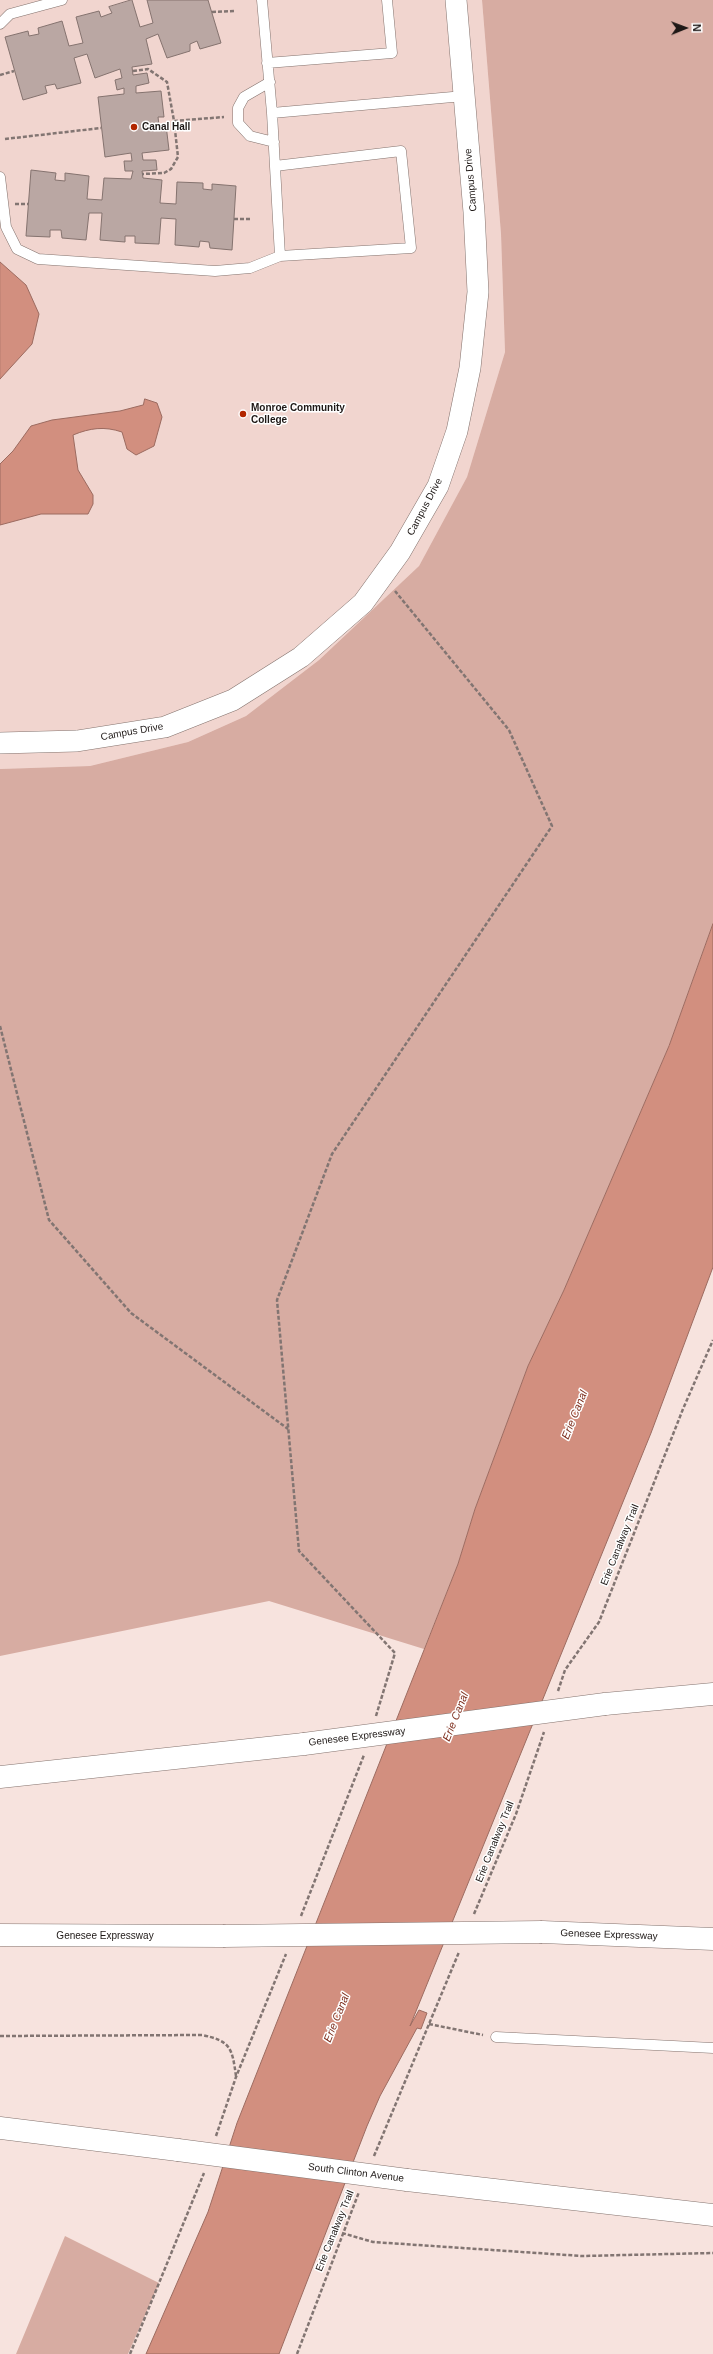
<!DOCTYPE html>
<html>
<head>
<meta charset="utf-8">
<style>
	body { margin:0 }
	#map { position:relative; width:713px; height:2354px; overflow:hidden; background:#f7e3de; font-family:Helvetica,sans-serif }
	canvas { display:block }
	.north { position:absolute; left:665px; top:8px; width:40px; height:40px; -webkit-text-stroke:3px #fff; paint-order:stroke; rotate:89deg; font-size:11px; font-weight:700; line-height:16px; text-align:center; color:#1e1816 }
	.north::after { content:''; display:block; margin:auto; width:14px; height:18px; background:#1e1816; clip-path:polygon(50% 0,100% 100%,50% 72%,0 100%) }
</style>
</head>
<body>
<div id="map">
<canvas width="713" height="2354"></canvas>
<div class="north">N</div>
</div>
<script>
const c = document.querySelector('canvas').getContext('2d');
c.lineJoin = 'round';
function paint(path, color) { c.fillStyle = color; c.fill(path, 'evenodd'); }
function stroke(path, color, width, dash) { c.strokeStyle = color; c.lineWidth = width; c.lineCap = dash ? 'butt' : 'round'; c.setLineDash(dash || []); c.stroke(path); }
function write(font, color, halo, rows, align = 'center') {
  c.font = font + ' Helvetica,sans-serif'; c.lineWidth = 3; c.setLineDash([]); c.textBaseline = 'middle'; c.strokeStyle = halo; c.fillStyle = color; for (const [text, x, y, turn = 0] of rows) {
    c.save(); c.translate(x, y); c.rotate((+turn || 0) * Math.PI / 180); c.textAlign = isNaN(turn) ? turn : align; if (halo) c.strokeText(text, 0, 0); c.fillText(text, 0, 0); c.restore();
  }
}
const built = new Path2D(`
	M0 0H482L501 234 505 352 467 477 419 566 319 660 246 716 188 742 90 766 0 769Z`);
const green = new Path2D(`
	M482 0H713V924L669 1046 564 1290 528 1366 475 1509 458 1564 424 1649 269 1601 0 1656V769L90 766 188 742 246 716 319 660 419 566 467 477 505 352 501 234Z
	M65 2236 159 2283 128 2354H16Z`);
const water = new Path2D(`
	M0 262 26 285 39 314 32 344 0 379Z
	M145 399 157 403 162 417 154 446 136 455 127 449 122 432C104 426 90 428 73 435L78 470 93 495V504L88 514H41L0 525V464L13 451 31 426 52 420 120 411 143 405Z
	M713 924V1267L651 1433 410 2026 419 2010 427 2013 421 2029 417 2028 380 2096 367 2126 279 2354H146L208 2212 237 2123 458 1564 475 1509 528 1366 564 1290 669 1046Z`);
const building = new Path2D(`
	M132 0 140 27 153 23 147 0H208L221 43 200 49 197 41 190 44V51L167 58 158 34 146 39 152 64 132 67 133 75 147 73 149 83 136 86V93L161 91 164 117H158L159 125H166L169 150 142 153 143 160H156L157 170 142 171 143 178 162 180 160 203 176 204 177 182 203 183V189L212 190V184L236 186 232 250 210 248 209 242 200 241 199 247 175 245 176 219 161 218 159 244 135 243V236H125V242L100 240 102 213H89L86 240 62 238 61 230H50V237L26 236 31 170 56 173 55 180 65 181V173L89 176 87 199 102 200 104 178 131 179 133 171H125L124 161H132L131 153 105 157 98 97 124 94V88L117 90 115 80 122 78 120 69 95 78 87 54 74 58 81 83 57 89 55 84 45 86 47 93 23 100 5 37 28 31 29 36 39 34 38 28 62 21 69 46 83 43 76 17 99 11 101 17 112 13 109 7Z`);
const path = new Path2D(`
	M212 12 234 11
	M133 71 148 69 167 82 174 121 178 157 171 169 164 173 142 174
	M0 75 14 71
	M174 121 224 117
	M5 139 101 128
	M15 204H28
	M234 219H252
	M0 1026 49 1220 131 1313 288 1429
	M558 1691 565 1670 599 1622 683 1409 713 1340
	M376 1716 395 1653 299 1551 277 1300 332 1154 552 826 509 730 395 591
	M474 1914 516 1814 544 1732
	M301 1916 364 1755
	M429 2024 483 2035
	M0 2036 202 2035C231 2041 232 2048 236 2076
	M216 2136 236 2077 286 1954
	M374 2156 459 1952
	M342 2233 373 2242 582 2256 713 2253
	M130 2354 204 2173
	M297 2354 359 2192`);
const lane = new Path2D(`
	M0 24 10 14 62 0
	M267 63 392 53 387 0
	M270 82 244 97 238 108V123L250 136 274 142
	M272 113 464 96
	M275 166 401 151 411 248 280 256
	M0 177 6 227 17 249 38 259 215 271 250 268 280 256 272 113 262 0
	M496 2037 713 2048`);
const street = new Path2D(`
	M0 743 77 741 165 727 233 700 301 657 363 603 400 552 438 486 457 431 470 368 478 292 474 212 456 0`);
const secondary = new Path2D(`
	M0 2128 178 2150
	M407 2180 713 2215`);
const highway = new Path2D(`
	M605 1704 713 1694
	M0 1777 304 1744
	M542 1932 713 1939
	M0 1935 223 1936`);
const secondaryBridge = new Path2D(`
	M178 2150 407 2180`);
const highwayBridge = new Path2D(`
	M304 1744 605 1704
	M223 1936 542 1932`);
const markers = [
	[134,127,4,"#b22600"],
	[243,414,4,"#b22600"]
];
const poiNames = [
	["Canal Hall",142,127],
	["Monroe Community",251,408],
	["College",251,420]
];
const streetNames = [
	["Campus Drive",471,180,-95],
	["Campus Drive",425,507,-62],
	["Campus Drive",132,732,-10],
	["Erie Canalway Trail",620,1545,-68],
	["Genesee Expressway",357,1737,-7],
	["Erie Canalway Trail",495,1842,-68],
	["Genesee Expressway",609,1935,2],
	["Genesee Expressway",105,1936],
	["South Clinton Avenue",356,2173,7],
	["Erie Canalway Trail",335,2231,-68]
];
const waterNames = [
	["Erie Canal",575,1415,-68],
	["Erie Canal",456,1717,-68],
	["Erie Canal",337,2018,-68]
];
paint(built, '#f1d5cf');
paint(green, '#d7aca2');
paint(water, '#d28f7f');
stroke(water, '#9c6b60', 1);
paint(building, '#baa7a3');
stroke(building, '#85736f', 1);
stroke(lane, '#84736e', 11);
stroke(street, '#84736e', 22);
stroke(secondary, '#84736e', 23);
stroke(highway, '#84736e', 23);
stroke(path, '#827572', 2.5, [4, 2]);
stroke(lane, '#fff', 10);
stroke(street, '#fff', 21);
stroke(secondary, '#fff', 22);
stroke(highway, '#fff', 22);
stroke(secondaryBridge, '#84736e', 23, []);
stroke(highwayBridge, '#84736e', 23, []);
stroke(secondaryBridge, '#fff', 22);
stroke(highwayBridge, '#fff', 22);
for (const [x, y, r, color] of markers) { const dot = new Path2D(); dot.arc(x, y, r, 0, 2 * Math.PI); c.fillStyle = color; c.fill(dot); stroke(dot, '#fff', 1.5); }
write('bold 10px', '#1e1816', '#fff', poiNames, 'left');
write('10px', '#1e1816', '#fff', streetNames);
write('italic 11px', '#7d2d1c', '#fff', waterNames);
</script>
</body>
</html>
